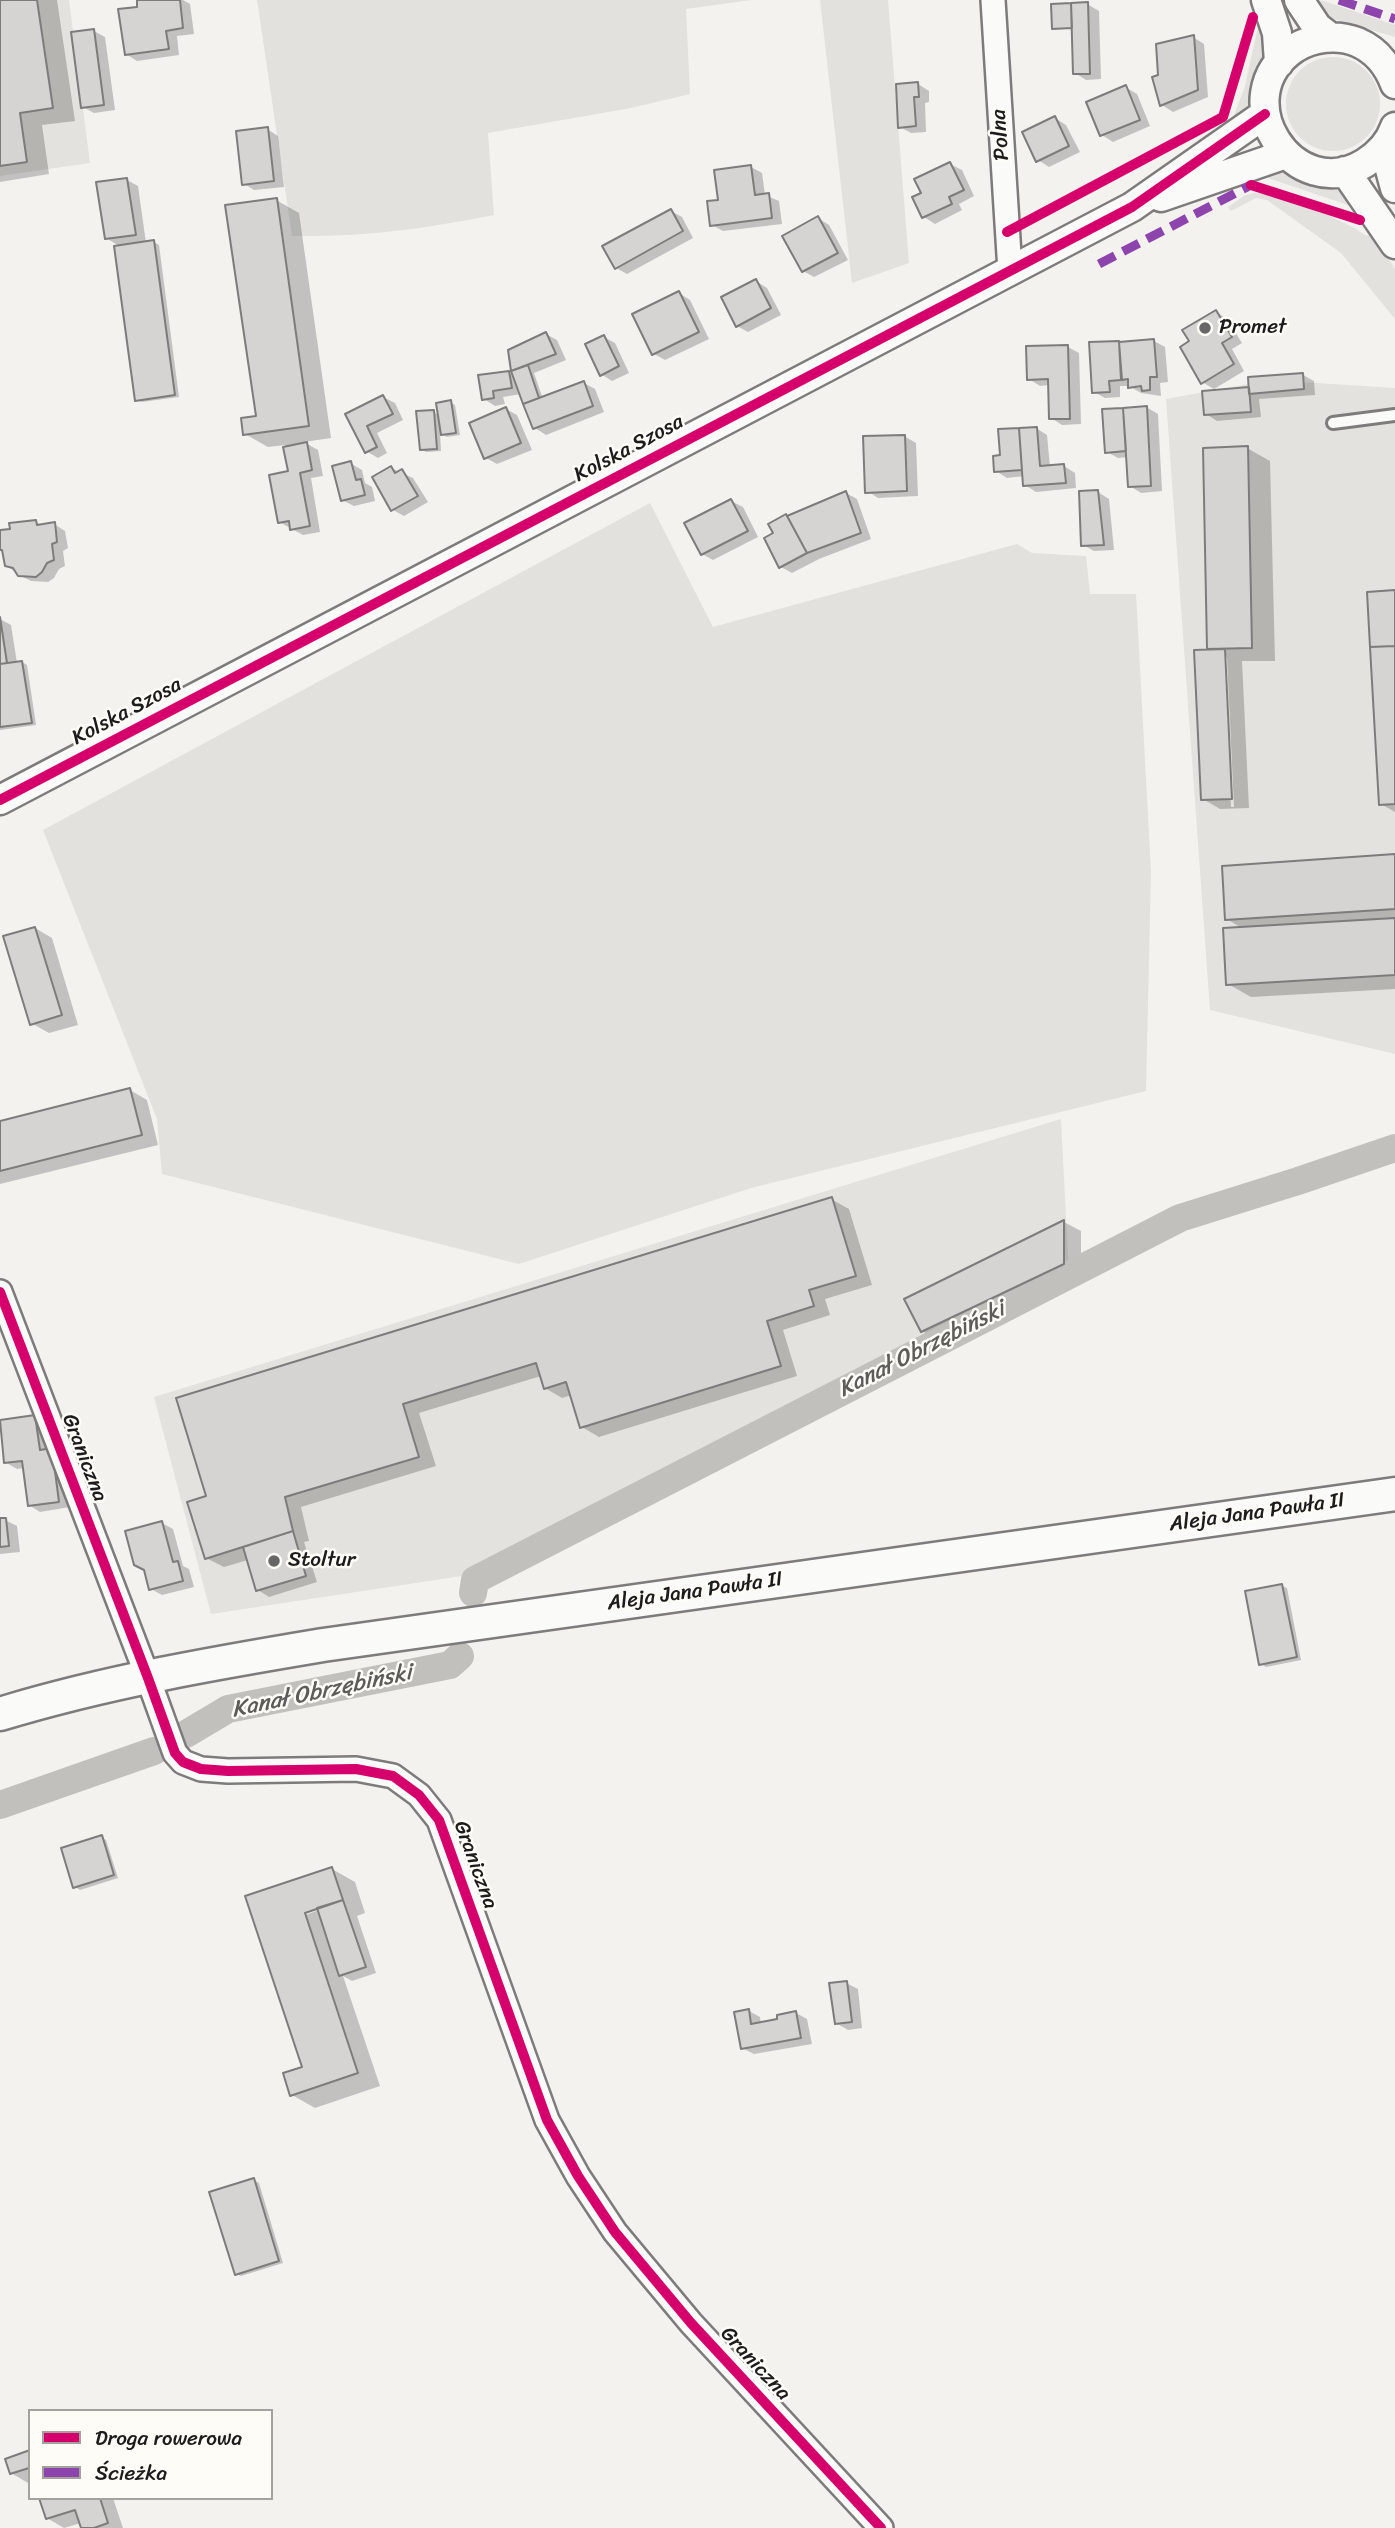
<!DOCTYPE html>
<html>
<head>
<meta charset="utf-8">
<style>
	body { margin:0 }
	#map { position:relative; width:1395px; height:2528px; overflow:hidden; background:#f3f2ef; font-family:Sriracha,sans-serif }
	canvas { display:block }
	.legend { position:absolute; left:28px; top:2409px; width:245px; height:91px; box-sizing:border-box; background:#fdfcf7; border:2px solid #a3a29f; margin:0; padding:9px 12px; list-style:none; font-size:21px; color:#1c1c1c }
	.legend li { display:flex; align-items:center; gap:14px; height:35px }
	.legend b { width:35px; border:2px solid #a3a29f }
</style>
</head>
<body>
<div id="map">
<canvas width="1395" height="2528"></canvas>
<ul class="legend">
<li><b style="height:9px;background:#d6006c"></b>Droga rowerowa</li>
<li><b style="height:9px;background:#8e44ad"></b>Ścieżka</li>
</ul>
</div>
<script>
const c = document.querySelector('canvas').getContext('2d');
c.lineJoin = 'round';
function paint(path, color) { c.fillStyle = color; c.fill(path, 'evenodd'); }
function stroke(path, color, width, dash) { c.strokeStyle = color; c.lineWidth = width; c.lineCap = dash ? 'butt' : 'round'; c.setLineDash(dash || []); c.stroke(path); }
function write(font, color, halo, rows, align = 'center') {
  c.font = font + ' Sriracha,sans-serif'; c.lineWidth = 5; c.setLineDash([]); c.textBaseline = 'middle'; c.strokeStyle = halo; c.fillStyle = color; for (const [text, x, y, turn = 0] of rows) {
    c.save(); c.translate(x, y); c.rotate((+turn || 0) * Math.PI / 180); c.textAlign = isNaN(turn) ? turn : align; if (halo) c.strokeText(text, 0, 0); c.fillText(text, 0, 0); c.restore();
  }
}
const built = new Path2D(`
	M0 0H69L90 163 0 176Z
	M1270 380 1395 388V1054L1210 1010 1166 399Z
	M1061 1119 1069 1275 475 1574 211 1614 154 1397Z`);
const green = new Path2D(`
	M257 0H751L686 9 690 94 631 108 488 133 494 215C424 229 364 237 292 236Z
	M820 0H888L909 263 852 283Z
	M1311 0 1324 1 1395 25V37L1334 19 1326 15Z
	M1259 22 1267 34C1264 62 1259 101 1236 120L1233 118 1245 86Z
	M1286 104a47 47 0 1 1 94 0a47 47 0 1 1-94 0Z
	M1268 169C1298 171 1335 181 1355 206L1348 205 1265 177 1261 174Z
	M1254 193C1281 193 1344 220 1367 236L1371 232 1395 269V319L1341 253 1267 200 1256 198 1231 211 1228 207 1244 196Z
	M650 503 713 627 1017 544 1032 553 1086 556 1090 594H1136L1151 871 1146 1091 751 1188 519 1264 162 1174 157 1119 43 830Z`);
const shadow = new Path2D(`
	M0 0H57L75 121 42 125 49 174 0 182Z
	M138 0H183L190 4 194 34 177 36 179 55 137 61 126 54 139 8Z
	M1087 4 1099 11 1101 79 1086 80 1075 73 1073 30H1058H1080V26L1054 28Z
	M94 31 105 37 115 110 94 113 83 107Z
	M1193 37 1204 44 1208 97 1173 112 1162 105 1160 76Z
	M918 84 929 91V102L925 103 926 132 911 133 900 127Z
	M1125 87 1137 94 1150 126 1113 142 1102 135Z
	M1055 118 1066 125 1080 152 1049 167 1038 160Z
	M267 129 278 136 284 187 254 190 243 183Z
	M950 164 962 170 974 196 959 204 962 210 935 224 924 217 923 193Z
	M751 167 762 173 765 195 779 201 782 224 723 231 712 225 720 201Z
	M127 180 138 186 146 243 154 242 159 245 179 397 142 402 137 400 121 247 106 238Z
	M276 200 299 213 331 438 304 442 318 450 323 476 311 478 320 532 303 535 279 522 290 473 285 445 268 447 245 434 258 418Z
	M671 211 682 217 693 238 627 274 616 268Z
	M818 218 829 225 848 260 814 277 803 271Z
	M756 281 767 288 781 315 748 332 737 326Z
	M679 293 690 300 709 339 665 360 654 354Z
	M1216 312 1227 319 1242 343 1232 349 1244 371 1214 389 1202 382 1191 342Z
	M546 334 557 340 566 360 534 373 543 399 584 383 595 389 604 412 546 435 535 428 521 394 503 397 505 404 495 406 484 399 509 373 514 376 510 351Z
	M604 337 615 343 629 373 612 381 601 374Z
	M1154 341 1165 347 1168 382 1160 383 1161 396 1141 393 1129 386H1120V397L1105 398 1094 392 1091 344Z
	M1068 347 1079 353 1081 424 1062 425 1051 418 1050 385 1040 386 1029 379Z
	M1303 375 1314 381 1315 395 1259 399 1261 417 1217 421 1206 414 1250 388Z
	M383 397 395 403 403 420 377 433 387 453 378 458 366 451 348 414Z
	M450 402 455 405 460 435 447 437 440 433 441 451 426 452 421 449 433 412 439 415Z
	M1146 407 1158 414 1162 491 1141 493 1130 486 1128 457 1118 458 1107 452Z
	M506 409 517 415 532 450 497 464 486 458Z
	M1036 428 1047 435 1050 467 1064 466 1075 473 1076 488 1036 492 1025 485V476L1007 478 996 471 1002 457Z
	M904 436 916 443 918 496 878 498 867 491Z
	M1247 448 1270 461 1275 661H1242L1249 808 1220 809 1203 799 1214 651 1209 648ZM1223 658H1227L1234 807H1231Z
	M350 463 362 470 365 483 372 487 375 501 354 506 342 500Z
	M391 468 413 478 428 502 404 516 393 510Z
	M1098 492 1109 499 1114 550 1094 551 1083 545Z
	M846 493 857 499 871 539 819 559 792 573 781 567 775 534 789 517Z
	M731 501 743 507 758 537 713 560 702 554Z
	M36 522 43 526 54 524 65 531 68 548 63 551 65 566 59 569 54 578 48 582 31 581 19 575 6 565 4 552 0 549V532Z
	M1395 592V812L1381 804Z
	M0 619 11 625 17 663 22 662 27 665 36 725 0 730Z
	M1395 856V989L1251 997 1228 984 1243 929 1227 919Z
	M35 928 52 938 78 1025 49 1033 31 1023Z
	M130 1090 147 1100 158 1145 0 1184V1122Z
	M831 1199 849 1209 872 1285 825 1299 830 1315 783 1330 797 1376 599 1437 582 1427 572 1395 562 1398 545 1388 541 1376 419 1413 436 1466 301 1507 309 1541 304 1542 317 1582 269 1597 258 1590 248 1560 224 1567 206 1558 208 1497Z
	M1064 1222 1081 1231V1274L940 1341 922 1331Z
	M35 1417 46 1424 63 1457 70 1507 40 1512 29 1505 24 1468 17 1469 5 1462 0 1422Z
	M0 1520H5L17 1526 20 1552 0 1554Z
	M162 1523 173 1529 183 1566 189 1569 194 1587 162 1595 151 1589Z
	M1282 1586 1287 1588 1301 1660 1266 1667 1261 1664Z
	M101 1837 106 1840 118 1878 80 1890 75 1887Z
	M332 1869 355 1882 365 1913 357 1916 376 1973 352 1981 343 1976 380 2086 315 2108 292 2095 304 2068 247 1897ZM319 1907V1910L297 1918 296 1914Z
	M846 1983 858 1989 862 2028 848 2030 836 2023Z
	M749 2011 760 2017 761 2024 779 2021 796 2013 807 2019 812 2044 754 2054 742 2048Z
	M254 2180 259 2183 283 2263 241 2276 236 2274Z
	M30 2452V2482L28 2483 11 2473Z
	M41 2498H113L123 2528H83L81 2523 64 2528 47 2518Z`);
const canal = new Path2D(`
	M473 1593 475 1580 1180 1218 1298 1181 1395 1148
	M186 1734 228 1709 450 1665 460 1656
	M0 1805 154 1751`);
const building = new Path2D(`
	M0 0H37L53 108 20 113 27 162 0 166Z
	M137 0H180L183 28 166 31 169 49 125 55 118 9 137 7Z
	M1088 2 1090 74H1073L1071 3Z
	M1071 3 1072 28 1052 29 1051 4Z
	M94 29 104 105 81 108 71 32Z
	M1194 35 1198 90 1160 106 1152 77 1158 75 1156 44Z
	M918 82 919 97H914L916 126 898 128 896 84Z
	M1126 85 1140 120 1100 136 1086 102Z
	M1055 116 1069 146 1036 162 1022 132Z
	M268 127 274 181 242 185 236 131Z
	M950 162 964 190 949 197 952 204 922 218 912 197 921 193 914 179Z
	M751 165 755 195 769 193 772 218 710 226 707 201 718 200 714 170Z
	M127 178 136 235 105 239 96 182Z
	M277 198 309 426 243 435 241 418 256 416 225 205Z
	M671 209 683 231 615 269 602 246Z
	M818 216 838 253 802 272 782 236Z
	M154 240 175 395 135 401 114 246Z
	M756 279 771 308 736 327 721 297Z
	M679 291 699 332 652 355 632 314Z
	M1216 310 1232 337 1222 343 1234 364 1201 384 1180 347 1189 341 1182 330Z
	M546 332 556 354 511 371 508 350Z
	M604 335 619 366 600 376 585 344Z
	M1154 339 1157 377H1150V390L1142 391 1141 386 1128 388V379L1122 380 1119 342Z
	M1119 341 1121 380 1109 381 1110 392 1092 393 1089 342Z
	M1068 345 1070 419H1049L1048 379 1027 380 1026 346Z
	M528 365 539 398 523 404 511 371Z
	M509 371 512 388 493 391 494 398 482 400 478 375Z
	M1303 373 1304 389 1249 394 1248 377Z
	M584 381 593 406 533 429 523 404Z
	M1249 387 1251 412 1204 415 1202 391Z
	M383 395 393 414 367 426 377 447 365 453 345 414Z
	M451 400 456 433 441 435 436 403Z
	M1147 406 1151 486 1128 487 1123 408Z
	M506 407 521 443 484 459 469 423Z
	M1123 408 1126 451 1105 453 1102 409Z
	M434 410 437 449 420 450 416 411Z
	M1037 427 1040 466 1064 464 1066 483 1023 486 1019 428Z
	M1019 428 1022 470 994 472 993 456 1000 455 998 429Z
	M905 435 907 491 865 493 863 436Z
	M307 442 312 470 300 473 310 526 290 530 289 521 278 523 269 475 288 471 283 447Z
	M1248 446 1252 648 1207 649 1203 448Z
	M351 461 356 480 361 479 365 495 341 501 332 466Z
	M391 466 395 473 402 469 418 496 391 511 372 477Z
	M1098 490 1104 545 1081 546 1079 491Z
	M846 491 861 533 807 553 787 516Z
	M731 499 748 531 701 555 684 523Z
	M786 514 807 553 779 568 764 538 773 533 768 524Z
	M36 520 37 525 55 522 57 542 52 544 54 560 47 563 42 572 36 577 18 576 13 568 5 566 2 550H0V530L10 529 9 523Z
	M1395 590V646L1370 647 1367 592Z
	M0 617 7 663 0 664Z
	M1395 646V804L1379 805 1370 647Z
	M1225 649 1232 799 1201 800 1194 650Z
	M22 661 32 723 0 727V664Z
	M1395 854V909L1225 920 1222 866Z
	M1395 918V975L1226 985 1223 928Z
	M35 927 62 1015 30 1025 3 936Z
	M130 1088 142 1135 0 1171V1121Z
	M832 1197 856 1276 809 1290 814 1306 767 1321 781 1366 580 1428 566 1382 544 1389 536 1363 403 1404 419 1457 285 1497 293 1531 205 1559 187 1502 206 1496 176 1398Z
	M1064 1220V1264L921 1332 904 1299Z
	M35 1415 40 1450 52 1448 59 1502 28 1506 22 1461 4 1463 0 1420Z
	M0 1518H6L9 1546 0 1547Z
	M162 1521 173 1562 178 1561 183 1581 149 1590 144 1570 134 1565 125 1531Z
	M293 1531 306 1576 256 1591 243 1547Z
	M1282 1584 1297 1657 1259 1665 1245 1591Z
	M102 1835 114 1875 73 1888 61 1848Z
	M332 1867 343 1900 305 1913 358 2073 290 2096 283 2073 302 2067 245 1896Z
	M343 1900 366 1967 339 1976 317 1908Z
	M847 1981 852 2022 835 2024 829 1983Z
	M749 2009 751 2024 777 2019V2015L796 2011 801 2038 741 2049 734 2012Z
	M254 2178 279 2261 235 2275 209 2192Z
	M30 2450V2469L29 2468 10 2474 5 2459Z
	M39 2498H100L108 2523 94 2528H81L75 2510 46 2519Z`);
const service = new Path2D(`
	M1333 423 1395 415`);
const minor = new Path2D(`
	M993 0 1010 271
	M0 1292 148 1678 175 1753 183 1762 201 1769 228 1771 356 1769 393 1776 419 1795 439 1820 547 2120 578 2176 615 2232 691 2323 881 2528`);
const tertiary = new Path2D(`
	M1266 0 1277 33 1279 63
	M1299 0 1317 27 1330 37
	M1395 84C1388 65 1376 50 1357 42 1337 34 1313 37 1295 48 1222 97 1294 207 1365 163 1379 154 1390 142 1395 127
	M1384 147 1395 188
	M1345 171 1395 244
	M1161 197 1286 154
	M0 800 1132 207 1265 114`);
const secondary = new Path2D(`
	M0 1714C105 1682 215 1663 323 1645L1395 1494`);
const quiet = new Path2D(`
	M1339 0 1395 19
	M1099 264 1251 185 1257 187`);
const cycleway = new Path2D(`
	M1251 185 1360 220
	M1007 232 1223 117 1253 17
	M0 800 1132 207 1265 114
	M0 1292 148 1678 175 1753 183 1762 201 1769 228 1771 356 1769 393 1776 419 1795 439 1820 547 2120 578 2176 615 2232 691 2323 881 2528`);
const markers = [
	[1205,328,7,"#676766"],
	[274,1561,7,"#676766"]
];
const streetNames = [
	["Polna",1001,135,-94],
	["Kolska Szosa",629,449,-28],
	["Kolska Szosa",127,712,-28],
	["Graniczna",84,1458,69],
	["Aleja Jana Pawła II",1257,1513,-8],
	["Aleja Jana Pawła II",695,1592,-8],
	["Graniczna",475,1865,70],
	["Graniczna",755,2364,47]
];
const poiNames = [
	["Promet",1219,328],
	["Stoltur",288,1561]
];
const waterNames = [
	["Kanał Obrzębiński",922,1350,-27],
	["Kanał Obrzębiński",322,1692,-12]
];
paint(built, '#e3e2de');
paint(green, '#e2e1dd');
paint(shadow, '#0003');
stroke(canal, '#c1c0bc', 28);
paint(building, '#d5d4d2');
stroke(building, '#7d7c7b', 2);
stroke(service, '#7d7c7b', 16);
stroke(minor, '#7d7c7b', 28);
stroke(tertiary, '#7d7c7b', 33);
stroke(secondary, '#7d7c7b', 37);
stroke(service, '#fafaf8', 10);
stroke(minor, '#fafaf8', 23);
stroke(tertiary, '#fafaf8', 28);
stroke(secondary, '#fafaf8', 32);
stroke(quiet, '#8e44ad', 9, [18, 9]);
stroke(cycleway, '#d6006c', 10);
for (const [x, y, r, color] of markers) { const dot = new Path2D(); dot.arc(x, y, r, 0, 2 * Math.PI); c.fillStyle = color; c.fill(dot); stroke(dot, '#fdfcf7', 2.5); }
write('21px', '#1c1c1c', '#fdfcf7', streetNames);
write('21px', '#1c1c1c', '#fdfcf7', poiNames, 'left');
write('italic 23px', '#5c5c5a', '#fdfcf7', waterNames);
</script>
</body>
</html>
